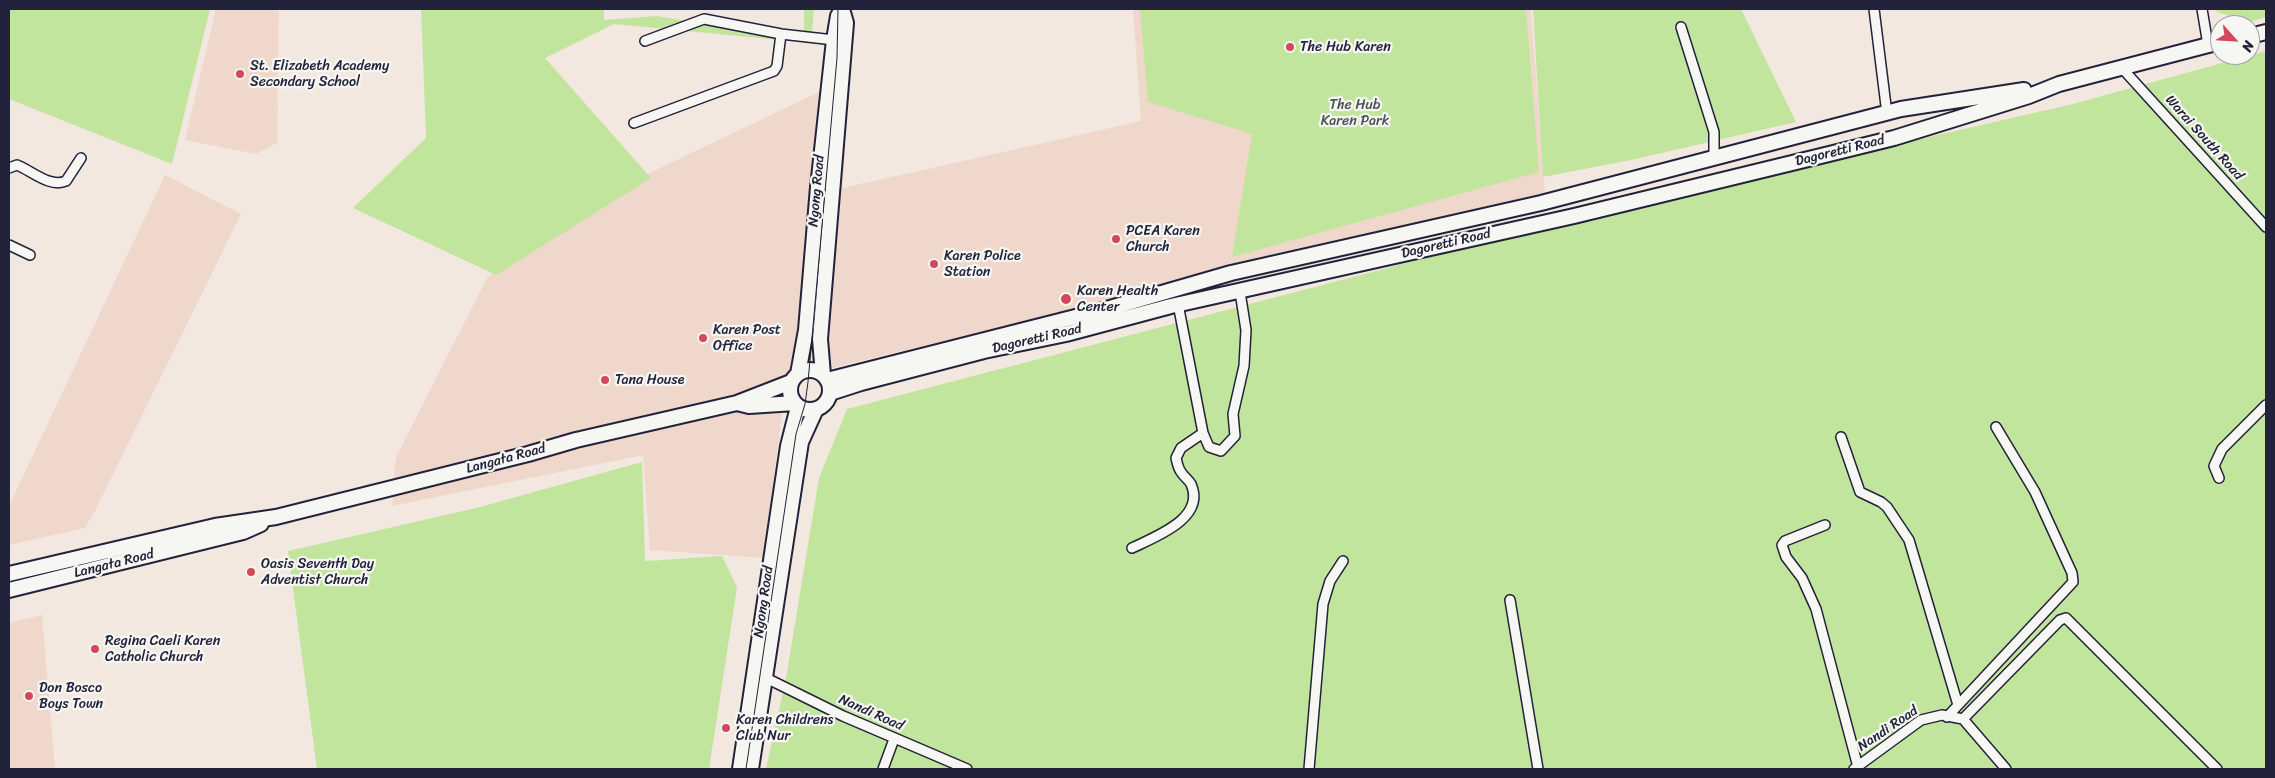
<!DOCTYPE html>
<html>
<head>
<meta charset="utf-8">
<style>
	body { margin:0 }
	#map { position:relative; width:2275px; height:778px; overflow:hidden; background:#f3e8e0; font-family:Sriracha,sans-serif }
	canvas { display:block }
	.frame { position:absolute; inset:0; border:10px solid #22223b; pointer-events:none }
	.north { position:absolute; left:2210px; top:15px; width:50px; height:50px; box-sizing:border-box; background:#f6f6f2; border:1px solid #a1a1a9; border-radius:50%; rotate:116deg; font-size:14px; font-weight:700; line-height:20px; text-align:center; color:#22223b }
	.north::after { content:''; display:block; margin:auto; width:18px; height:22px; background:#d1495b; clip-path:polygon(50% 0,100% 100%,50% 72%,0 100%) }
</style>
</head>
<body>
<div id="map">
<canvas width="2275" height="778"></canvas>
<div class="frame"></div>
<div class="north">N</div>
</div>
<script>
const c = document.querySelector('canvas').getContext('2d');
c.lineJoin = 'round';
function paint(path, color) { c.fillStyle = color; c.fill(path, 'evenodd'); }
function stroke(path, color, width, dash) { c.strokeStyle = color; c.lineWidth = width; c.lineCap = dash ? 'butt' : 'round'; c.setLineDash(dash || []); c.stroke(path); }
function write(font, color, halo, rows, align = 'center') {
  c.font = font + ' Sriracha,sans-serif'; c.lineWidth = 4.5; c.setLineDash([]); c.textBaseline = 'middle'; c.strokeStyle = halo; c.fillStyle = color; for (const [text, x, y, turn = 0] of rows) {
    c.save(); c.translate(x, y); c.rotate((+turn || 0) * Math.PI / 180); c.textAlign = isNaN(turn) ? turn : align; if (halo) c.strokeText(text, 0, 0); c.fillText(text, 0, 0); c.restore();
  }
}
const built = new Path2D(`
	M216 9H279L277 143 256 154 185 140Z
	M1133 9H1531L1545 195 786 379 764 558 650 550 643 455 392 506 396 457 487 278 498 268 639 178 819 92 847 88 843 188 1141 121Z
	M165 175 241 214 96 509 85 528 9 545V506Z
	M42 615 55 769H9V623Z`);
const green = new Path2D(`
	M9 9H210L172 164 9 99Z
	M421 9H604V20L657 16 750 32 804 39V9H814L811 43 614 24 545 58 651 178 496 275 353 208 426 138Z
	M1140 9H1526L1539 172 1232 257 1252 134 1148 102Z
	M1533 9H1741L1796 122 1631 160 1543 177Z
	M2216 9H2266V17L2249 22 2217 12Z
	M2266 51V769H766L786 678 819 478 847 409 1422 259 1776 172 2073 104Z
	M642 462 645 561 722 556 737 587 709 769H317L288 551 476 508Z`);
const street = new Path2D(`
	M1874 9 1887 114
	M2202 9 2208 45
	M1681 27 1714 132V159
	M645 41 704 19 781 34 834 40
	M2121 67 2266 227
	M634 123 774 71 777 66 781 34
	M9 168 17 165C32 171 50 188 66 181L81 158
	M9 245 30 255
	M1178 304 1203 433 1209 447 1221 451 1235 436 1233 414 1244 366 1246 330 1240 292
	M1841 437 1860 492 1881 502 1887 507 1909 540 1958 705
	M2219 478 2214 466 2222 449 2266 405
	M1825 525 1785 541 1782 545 1786 557 1802 578 1816 609 1858 767
	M1132 548C1157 536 1206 518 1191 484 1189 480 1184 477 1181 472 1178 468 1177 462 1176 458L1181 448 1203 433
	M1510 600 1538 769
	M766 678 843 716 967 769
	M1947 717 2073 582 2072 573 2035 492 1996 427
	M1963 719 2060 620 2066 618 2217 769
	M883 769 894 739
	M1309 769 1323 604 1330 581 1343 561
	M1854 769 1921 720 1942 715 1963 719 2006 769`);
const secondary = new Path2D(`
	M2250 36 2266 32
	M790 390a20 20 0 1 1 40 0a20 20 0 1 1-40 0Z
	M798 374 806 330 818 187 834 40 838 16 842 10
	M823 375 820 339 846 23 842 9
	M827 380 1103 310 1231 273 1541 203 1901 109 2024 90
	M830 393 861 383 984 351 1066 334 1171 306 1574 216 1825 155 1894 138 2029 96 2059 84 2220 42
	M737 403 749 406 795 403
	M9 574 215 526 276 517 528 454 576 440 737 403 791 382
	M9 590 243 532 261 524
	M740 769 788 446 798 407
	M751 769 801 442 816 409`);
const tram = new Path2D(`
	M746 769 796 434 805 404 808 382 837 58 838 9`);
const markers = [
	[1290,47,5,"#d1495b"],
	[240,74,5,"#d1495b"],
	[1116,239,5,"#d1495b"],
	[934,264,5,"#d1495b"],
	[1066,299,6,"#d1495b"],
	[703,338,5,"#d1495b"],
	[605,380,5,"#d1495b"],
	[251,572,5,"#d1495b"],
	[95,649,5,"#d1495b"],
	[29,696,5,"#d1495b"],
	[726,728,5,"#d1495b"]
];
const poiNames = [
	["The Hub Karen",1300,47],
	["St. Elizabeth Academy",250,66],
	["Secondary School",250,82],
	["PCEA Karen",1126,231],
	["Church",1126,247],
	["Karen Police",944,256],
	["Station",944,272],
	["Karen Health",1077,291],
	["Center",1077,307],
	["Karen Post",713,330],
	["Office",713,346],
	["Tana House",615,380],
	["Oasis Seventh Day",261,564],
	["Adventist Church",261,580],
	["Regina Caeli Karen",105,641],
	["Catholic Church",105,657],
	["Don Bosco",39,688],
	["Boys Town",39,704],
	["Karen Childrens",736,720],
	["Club Nur",736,736]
];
const parkNames = [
	["The Hub",1355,105],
	["Karen Park",1355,121]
];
const streetNames = [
	["Warai South Road",2204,138,48],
	["Dagoretti Road",1840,151,-14],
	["Ngong Road",817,191,-85],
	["Dagoretti Road",1446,244,-13],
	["Dagoretti Road",1037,339,-13],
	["Langata Road",506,459,-15],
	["Langata Road",114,564,-14],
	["Ngong Road",764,602,-82],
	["Nandi Road",871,713,24],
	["Nandi Road",1888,729,-34]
];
paint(built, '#efd7cb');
paint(green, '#c2e59e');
stroke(street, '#22223b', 12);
stroke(secondary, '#22223b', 18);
stroke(street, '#f6f6f2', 9);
stroke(secondary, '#f6f6f2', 14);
stroke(tram, '#22223b', 1);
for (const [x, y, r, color] of markers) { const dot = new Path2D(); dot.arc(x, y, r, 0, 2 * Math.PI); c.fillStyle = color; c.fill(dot); stroke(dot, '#f6f6f2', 2); }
write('14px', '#22223b', '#f6f6f2', poiNames, 'left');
write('14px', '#4a5354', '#f6f6f2', parkNames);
write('14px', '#22223b', '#f6f6f2', streetNames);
</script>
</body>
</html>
